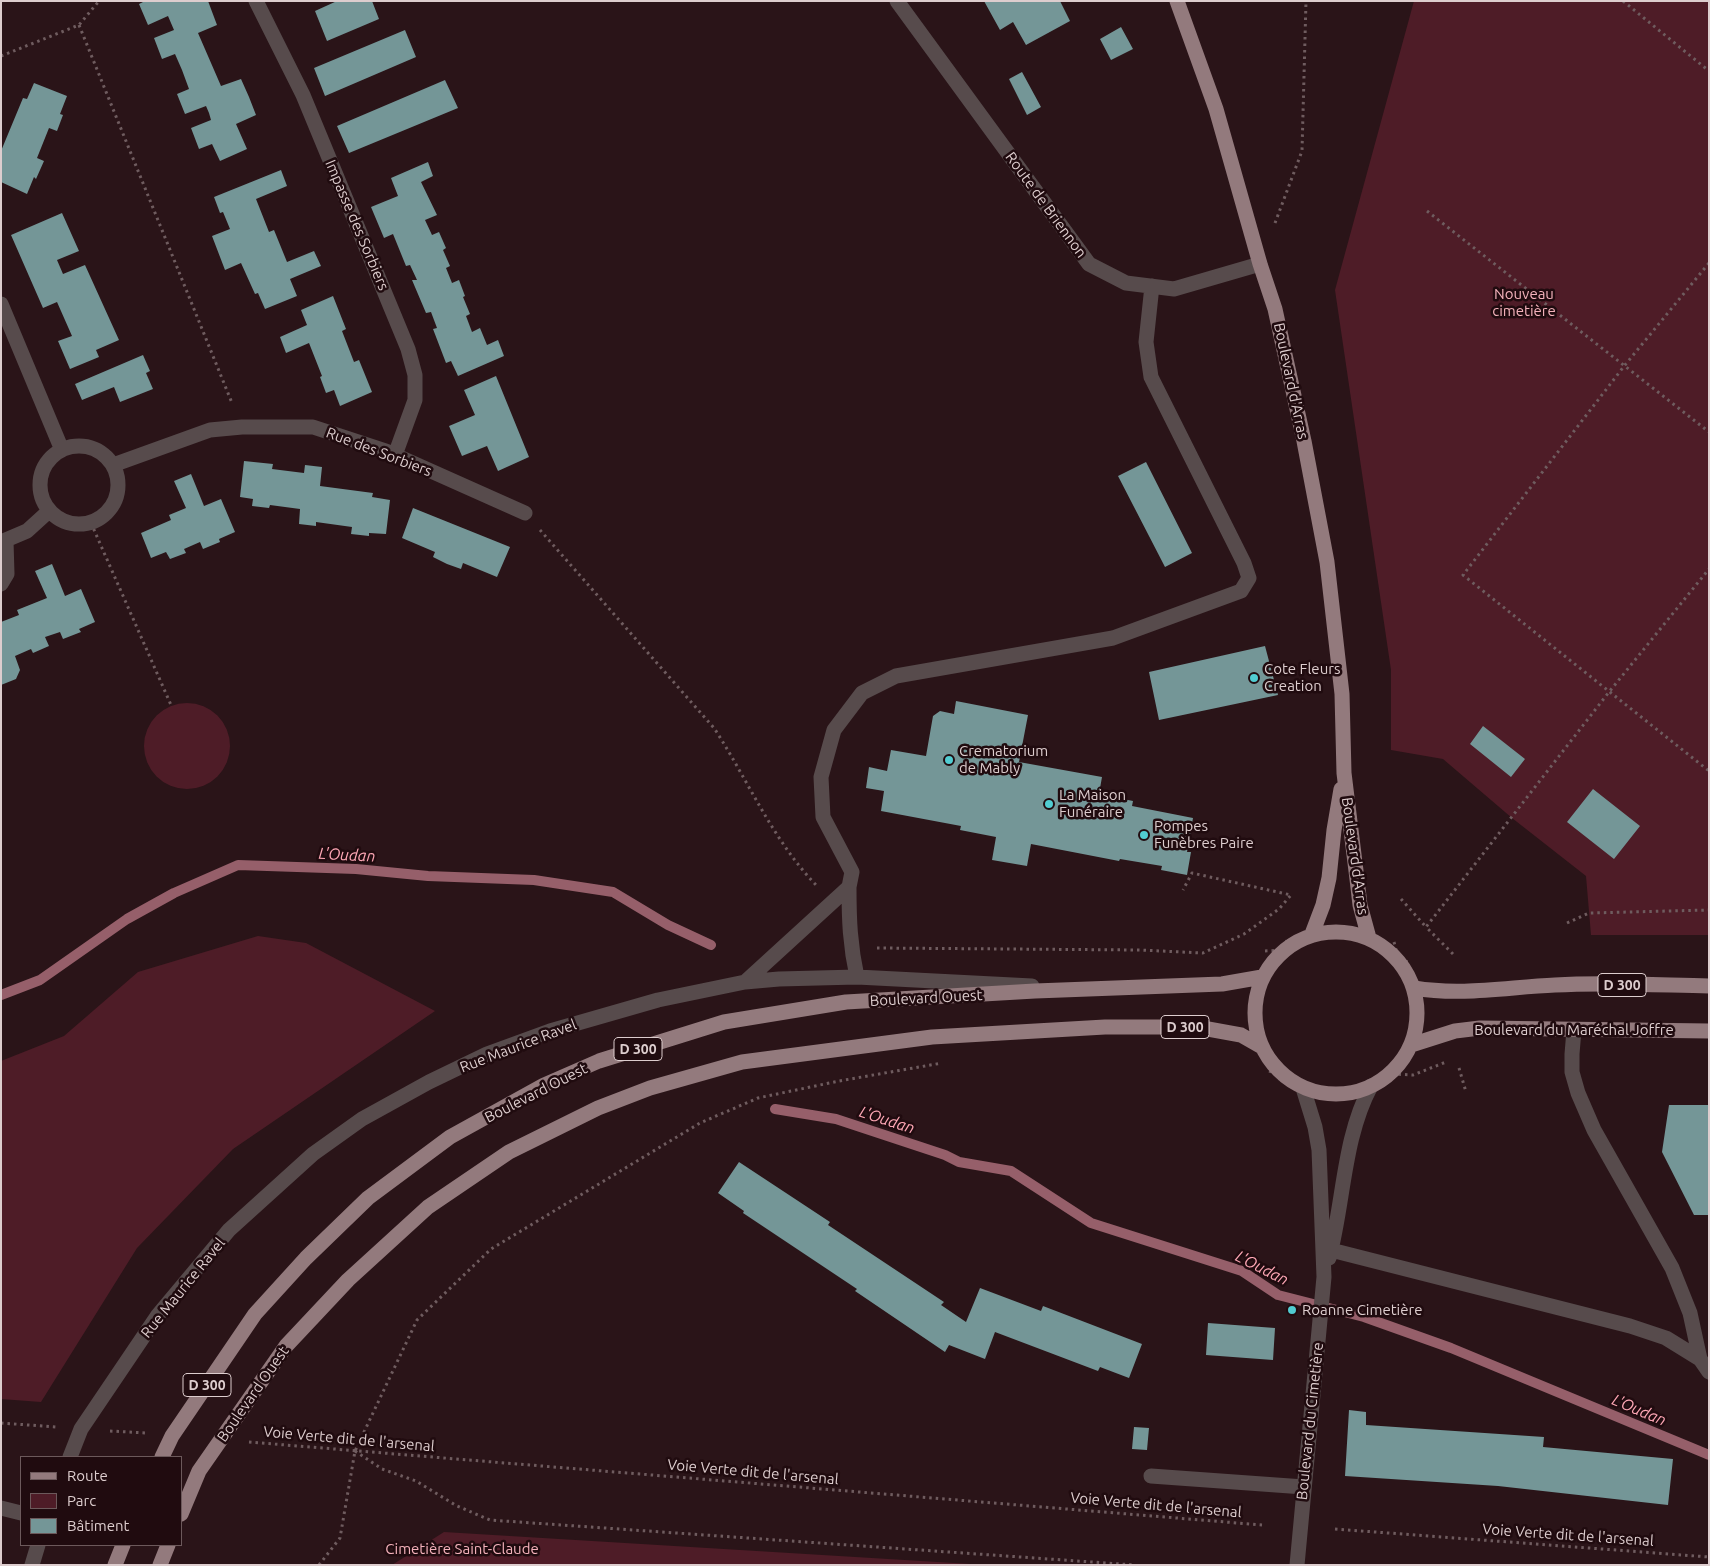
<!DOCTYPE html>
<html>
<head>
<meta charset="utf-8">
<style>
	body { margin:0 }
	#map { position:relative; width:1710px; height:1566px; overflow:hidden; background:#2a1418; font-family:Ubuntu,sans-serif }
	canvas { display:block }
	.frame { position:absolute; inset:0; border:2px solid #ddcdce; pointer-events:none }
	.legend { position:absolute; left:20px; top:1456px; width:162px; height:90px; box-sizing:border-box; background:#200b0f; border:1px solid #6c595b; margin:0; padding:6px 9px; list-style:none; font-size:15px; color:#ddcdce }
	.legend li { display:flex; align-items:center; gap:10px; height:25px }
	.legend b { width:25px; border:1px solid #6c595b }
</style>
</head>
<body>
<div id="map">
<canvas width="1710" height="1566"></canvas>
<div class="frame"></div>
<ul class="legend">
<li><b style="height:6px;background:#937a7d"></b>Route</li>
<li><b style="height:14px;background:#4e1c27"></b>Parc</li>
<li><b style="height:14px;background:#749697"></b>Bâtiment</li>
</ul>
</div>
<script>
const c = document.querySelector('canvas').getContext('2d');
c.lineJoin = 'round';
function paint(path, color) { c.fillStyle = color; c.fill(path, 'evenodd'); }
function stroke(path, color, width, dash) { c.strokeStyle = color; c.lineWidth = width; c.lineCap = dash ? 'butt' : 'round'; c.setLineDash(dash || []); c.stroke(path); }
function write(font, color, halo, rows, align = 'center') {
  c.font = font + ' Ubuntu,sans-serif'; c.lineWidth = 5; c.setLineDash([]); c.textBaseline = 'middle'; c.strokeStyle = halo; c.fillStyle = color; for (const [text, x, y, turn = 0] of rows) {
    c.save(); c.translate(x, y); c.rotate((+turn || 0) * Math.PI / 180); c.textAlign = isNaN(turn) ? turn : align; if (halo) c.strokeText(text, 0, 0); c.fillText(text, 0, 0); c.restore();
  }
}
const green = new Path2D(`
	M1414 1H1709V935H1591L1586 876 1512 818 1443 759 1391 750V670L1335 290Z
	M144 746a43 43 0 1 1 86 0a43 43 0 1 1-86 0Z
	M258 936 306 943 435 1011 233 1149 137 1248 41 1402 1 1399V1061L64 1036 138 972Z
	M444 1532 987 1565H392Z`);
const stream = new Path2D(`
	M1 995 40 980 127 919 174 893 238 865 356 869 428 876 534 880 613 892 668 925 711 945
	M775 1109 836 1119 945 1155 959 1162 1011 1171 1091 1223 1242 1271 1278 1295 1364 1317 1451 1348 1709 1455`);
const building = new Path2D(`
	M145 1H208L217 25 198 33 221 86 241 79 249 97 256 115 236 124 247 149 220 161 212 144 199 149 191 128 211 120 209 113 206 106 185 114 177 94 189 89 182 70 175 54 162 59 154 38 174 30 168 16 148 25 139 4Z
	M337 1H372L379 19 327 41 315 11Z
	M984 1H1060L1070 21 1026 45 1013 22 1000 30Z
	M1121 27 1133 49 1111 60 1100 39Z
	M405 30 416 57 325 96 314 68Z
	M1022 72 1041 107 1027 115 1009 79Z
	M445 80 458 108 349 153 337 126Z
	M34 83 67 96 60 114 63 115 57 131 49 128 37 158 44 161 36 179 34 177 27 194 1 182V151L23 98 27 99Z
	M428 162 433 176 421 182 437 215 425 220 432 235 439 232 446 248 443 250 450 266 446 268 452 283 459 280 465 296 463 297 470 314 466 316 472 332 480 328 487 345 498 340 504 356 458 376 451 361 446 363 433 329 437 328 431 312 426 313 412 280H417L410 265 406 266 393 234 384 238 371 207 398 196 391 178Z
	M281 170 287 186 256 199 269 232 274 230 287 262 314 251 321 266 290 279 297 296 265 309 258 293 255 294 241 263 225 270 212 236 230 229 223 212 220 213 214 197Z
	M62 213 79 251 57 260 63 274 85 265 119 340 96 350 99 357 70 369 58 341 72 336 57 302 43 308 11 235Z
	M333 296 346 329 342 331 354 362 359 360 372 392 340 406 334 390 326 393 320 377 322 376 309 343 286 353 280 337 307 325 301 310Z
	M143 355 150 371 146 373 153 389 120 402 114 387 82 400 75 384Z
	M496 376 529 457 498 471 487 446 462 456 449 426 475 415 464 390Z
	M244 461 273 464 272 469 304 473 305 465 322 467 320 486 373 493 372 497 390 500 386 534 369 533V536L351 534 352 527 316 522V526L299 524 300 509 270 505 269 508 252 506 253 499 240 497Z
	M1146 462 1192 553 1165 567 1118 476Z
	M191 474 204 506 221 499 235 532 219 539 220 542 203 549 200 542 184 549 186 553 170 559 166 552 151 558 141 533 171 520 169 515 186 508 174 481Z
	M413 508 510 547 497 577 463 563 461 569 447 564 433 557 435 552 402 538Z
	M52 564 65 596 81 589 95 622 79 629 81 632 63 639 60 632 45 637 49 646 33 653 31 649 15 656 20 670 16 679 1 685V622L19 615 17 610 47 598 35 571Z
	M1265 646 1278 695 1159 720 1149 672Z
	M956 701 1028 715 1019 762 1102 777 1099 794 1133 801 1132 806 1193 818 1187 852H1191L1187 875 1161 870 1162 866 1120 859 1119 861 1031 844 1027 866 992 860 996 837 960 830 961 826 881 811 884 791 866 788 869 767 887 771 891 750 926 756 933 716 940 711 954 714Z
	M1483 726 1525 759 1511 777 1470 744Z
	M1593 789 1640 826 1614 859 1567 822Z
	M1669 1105H1709V1215H1694L1662 1152Z
	M739 1162 830 1222 828 1225 944 1302 941 1305 966 1322 980 1288 1041 1311 1043 1306 1142 1344 1129 1378 1100 1367 1098 1371 995 1332 985 1359 949 1345 945 1352 855 1291 857 1289 743 1213 744 1211 718 1193Z
	M1208 1323 1275 1328 1273 1360 1206 1355Z
	M1349 1410 1366 1412V1425L1544 1437 1543 1447 1673 1459 1668 1505 1498 1486 1345 1476Z
	M1134 1427 1149 1428 1147 1450 1132 1449Z`);
const path = new Path2D(`
	M1623 1 1709 71
	M79 25 232 403
	M1 56 79 25 99 1
	M1427 211 1709 432
	M1275 223 1302 151 1306 1
	M1709 263 1625 365 1463 575 1709 771
	M91 523 171 705
	M540 530 714 728C748 780 772 839 816 885
	M1401 899 1426 927
	M1567 923 1589 913 1709 910
	M1394 942 1399 961 1411 962
	M877 948 1140 950 1203 953 1244 934 1279 909 1291 895 1192 873 1183 890
	M1265 951 1283 950 1288 938
	M1453 954 1426 927 1609 692 1709 569
	M1459 1068 1466 1092
	M1269 1071 1278 1074 1280 1080
	M1392 1074 1413 1075 1446 1062
	M1 1423 56 1427
	M110 1431 146 1433
	M249 1442 1262 1525
	M355 1451 382 1469 416 1481 457 1506 490 1520 1135 1565
	M1335 1529 1709 1557
	M319 1565 340 1538 355 1451 417 1320 491 1249 700 1123 758 1098 839 1081 942 1063`);
const minor = new Path2D(`
	M256 1 303 95 408 349 415 375V400L395 455
	M897 1 1089 264 1126 283 1174 289 1260 264
	M1 304 62 450
	M40 485a39 39 0 1 1 78 0a39 39 0 1 1-78 0Z
	M113 465 210 430 242 427H313L386 451 525 513
	M1 542 27 531 49 511
	M1 584 7 574 6 541
	M849 887 852 872 823 817 821 777 834 730 862 693 896 676 1113 638 1241 591 1249 578 1244 563 1151 377 1146 342 1152 286
	M745 982 849 887C849 920 850 945 857 977
	M1574 1030 1572 1054V1072L1578 1093 1594 1130 1672 1268 1690 1313 1700 1359 1709 1372
	M1331 1250 1630 1326 1666 1338 1700 1359
	M1329 1258C1344 1202 1343 1138 1371 1086
	M70 1457 81 1429 158 1315 229 1230 313 1154 362 1119 429 1082 487 1054 550 1031 658 1000 745 982 779 979 857 977 1032 986
	M1151 1476 1304 1487
	M1 1508 21 1513
	M32 1565 38 1545
	M1297 1565 1324 1277 1319 1150 1315 1127 1303 1088`);
const major = new Path2D(`
	M1177 1 1216 109 1260 264 1275 309 1304 441 1327 562 1342 694 1344 773 1357 879 1360 905 1369 938
	M1255 1013a81 81 0 1 1 162 0a81 81 0 1 1-162 0Z
	M1312 934 1323 905 1329 878 1334 830 1341 789
	M1414 988C1462 996 1508 987 1555 985 1606 982 1658 985 1709 986
	M1411 1045 1455 1031 1480 1028 1709 1031
	M162 1457 172 1436 255 1314 306 1258 368 1198 450 1137 544 1085 599 1061 724 1022 846 1002 1035 991 1222 984 1262 977
	M181 1514 199 1471 286 1346 348 1280 428 1207 509 1152 598 1108 650 1088 742 1062 932 1037 1105 1027H1197L1241 1035 1262 1047
	M115 1565 123 1545
	M160 1565 168 1545`);
const markers = [
	[1254,678,5,"#51ccd1"],
	[949,760,5,"#51ccd1"],
	[1049,804,5,"#51ccd1"],
	[1144,835,5,"#51ccd1"],
	[1292,1310,5,"#51ccd1"]
];
const shields = [
	[1622,985,48],
	[1185,1027,48],
	[638,1049,48],
	[207,1385,48]
];
const shieldNames = [
	["D 300",1622,985],
	["D 300",1185,1027],
	["D 300",638,1049],
	["D 300",207,1385]
];
const streetNames = [
	["Route de Briennon",1046,205,54],
	["Impasse des Sorbiers",357,225,67],
	["Boulevard d'Arras",1291,381,78],
	["Rue des Sorbiers",379,452,21],
	["Boulevard d'Arras",1355,856,82],
	["Boulevard Ouest",926,998,-3],
	["Boulevard du Maréchal Joffre",1574,1030],
	["Rue Maurice Ravel",518,1046,-21],
	["Boulevard Ouest",536,1093,-27],
	["Rue Maurice Ravel",183,1288,-51],
	["Boulevard Ouest",253,1394,-55],
	["Boulevard du Cimetière",1310,1421,-84],
	["Voie Verte dit de l'arsenal",349,1439,5],
	["Voie Verte dit de l'arsenal",753,1472,5],
	["Voie Verte dit de l'arsenal",1156,1505,5],
	["Voie Verte dit de l'arsenal",1568,1535,4]
];
const parkNames = [
	["Nouveau",1524,294],
	["cimetière",1524,311],
	["Cimetière Saint-Claude",462,1549]
];
const poiNames = [
	["Cote Fleurs",1264,669],
	["Creation",1264,686],
	["Crematorium",959,751],
	["de Mably",959,768],
	["La Maison",1059,795],
	["Funéraire",1059,812],
	["Pompes",1154,826],
	["Funèbres Paire",1154,843],
	["Roanne Cimetière",1302,1310]
];
const waterNames = [
	["L'Oudan",347,855,3],
	["L'Oudan",887,1120,18],
	["L'Oudan",1262,1268,27],
	["L'Oudan",1639,1410,23]
];
paint(green, '#4e1c27');
stroke(stream, '#965f6a', 10);
paint(building, '#749697');
stroke(path, '#6f5c5f', 3, [2.5, 4]);
stroke(minor, '#574b4c', 15);
stroke(major, '#937a7d', 15);
for (const [x, y, r, color] of markers) { const dot = new Path2D(); dot.arc(x, y, r, 0, 2 * Math.PI); c.fillStyle = color; c.fill(dot); stroke(dot, '#200b0f', 2); }
for (const [x, y, w] of shields) { const box = new Path2D(); box.roundRect(x - w / 2, y - 11.5, w, 23, 4); c.fillStyle = '#200b0f'; c.fill(box); stroke(box, '#ddcdce', 1); }
write('bold 14px', '#ddcdce', null, shieldNames);
write('15px', '#ddcdce', '#200b0f', streetNames);
write('15px', '#f4b2bb', '#200b0f', parkNames);
write('15px', '#ddcdce', '#200b0f', poiNames, 'left');
write('italic 16px', '#fea7b5', '#200b0f', waterNames);
</script>
</body>
</html>
